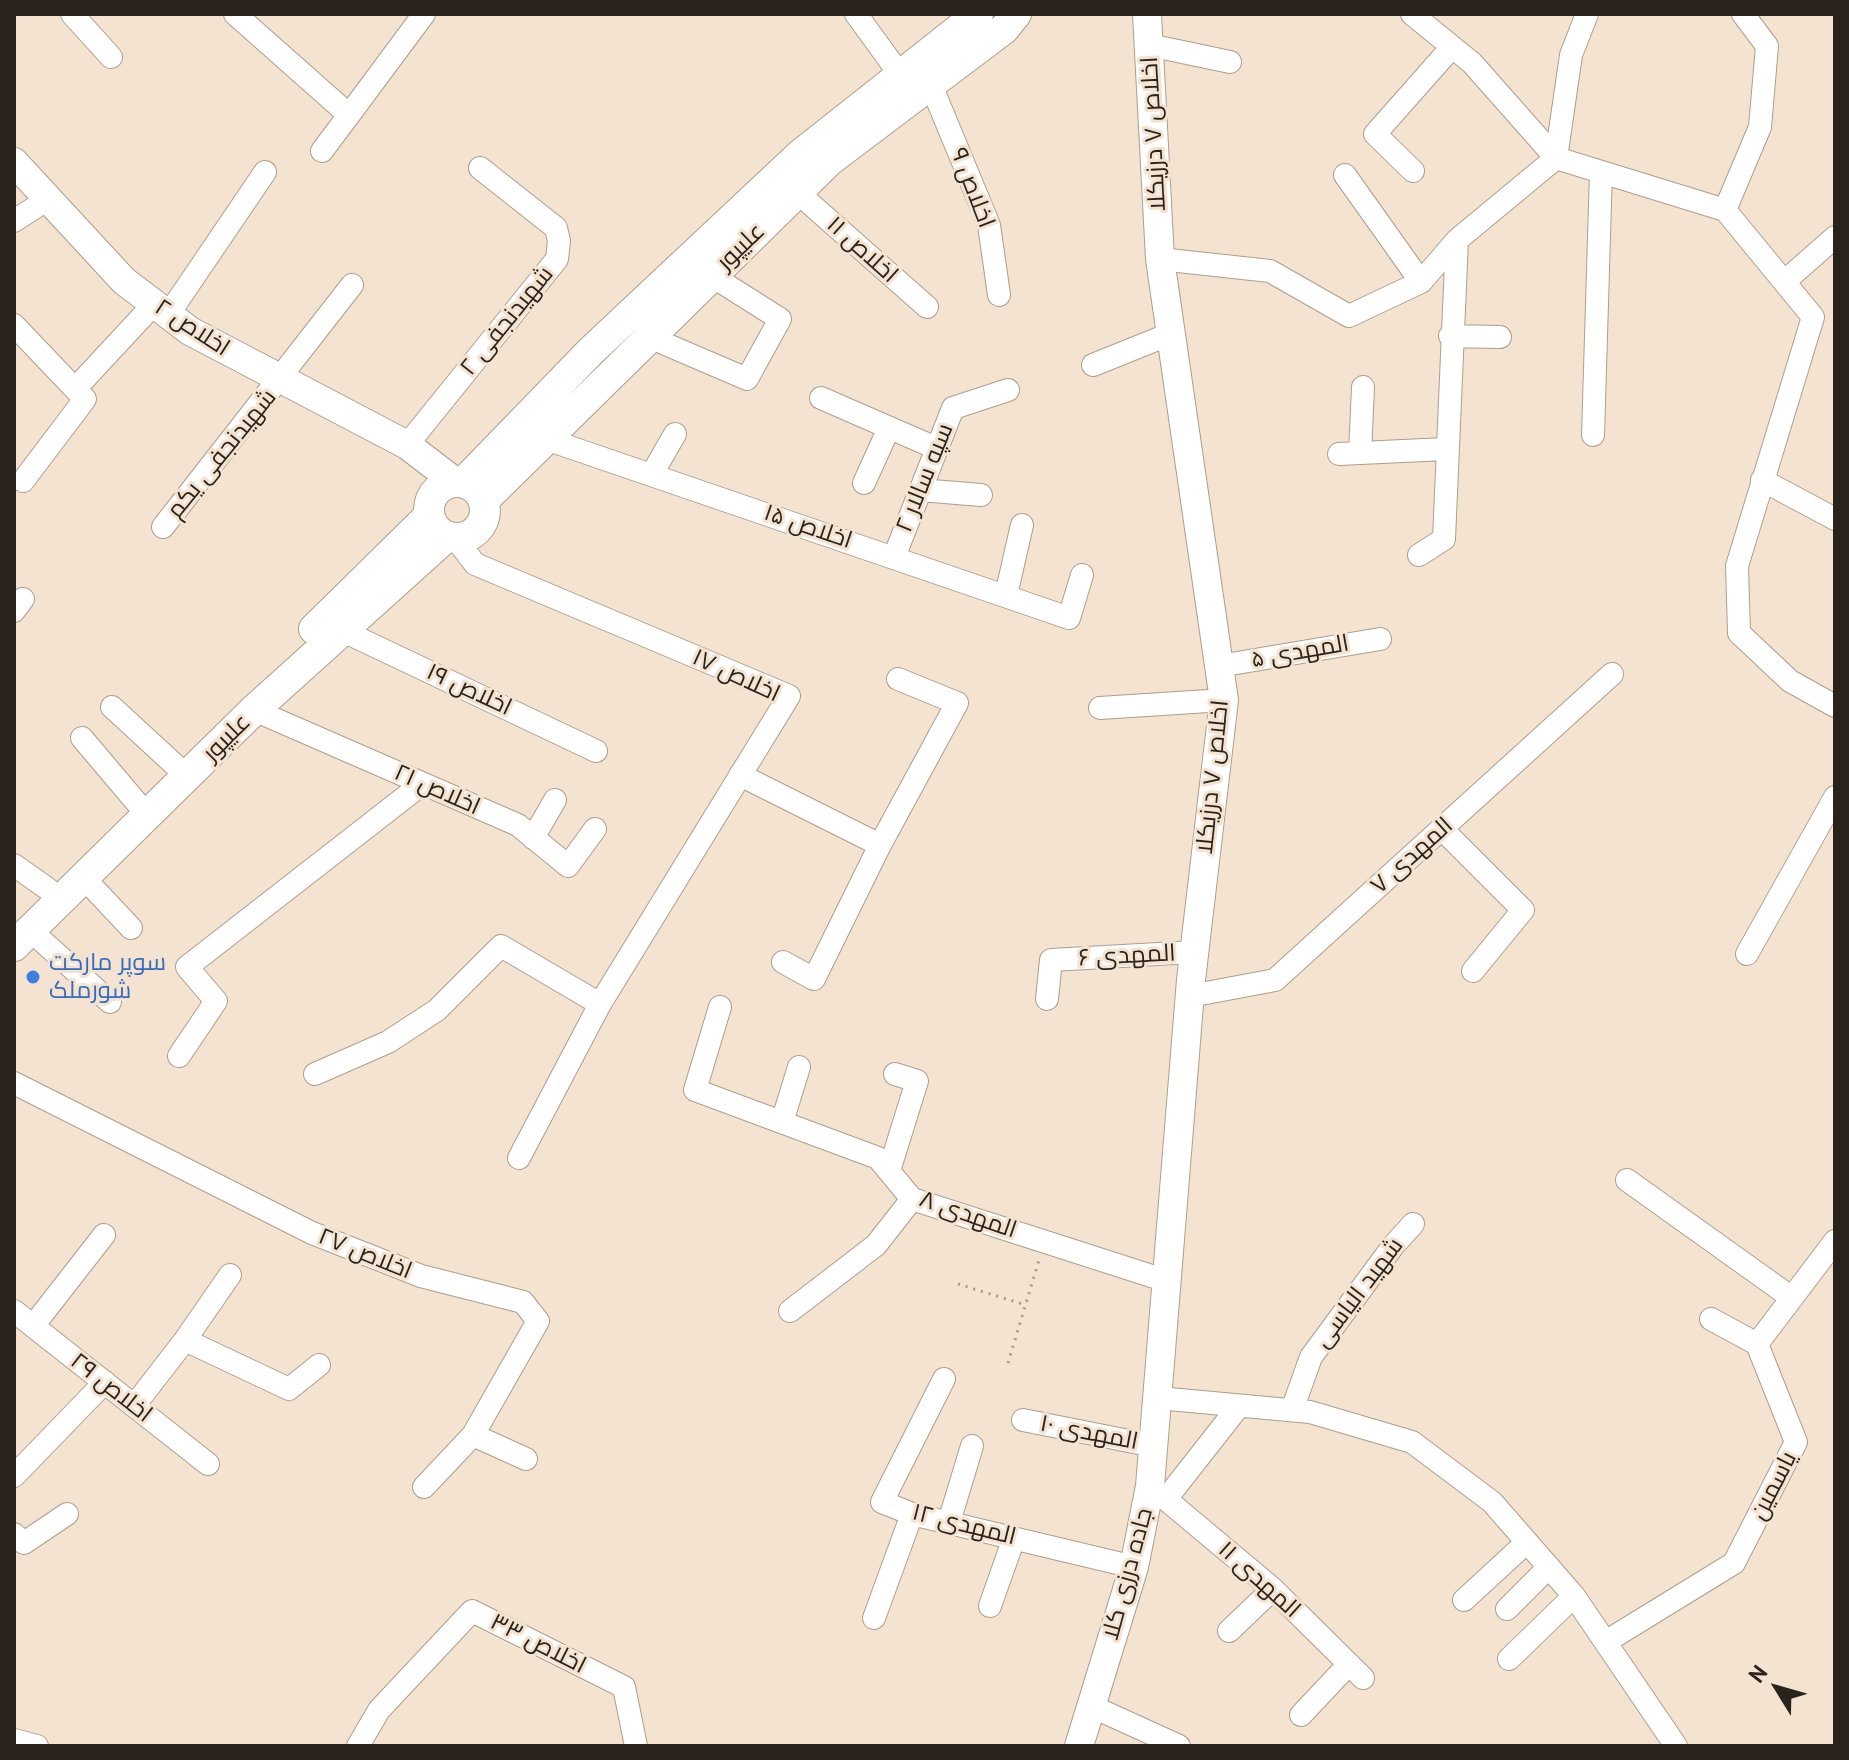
<!DOCTYPE html>
<html>
<head>
<meta charset="utf-8">
<style>
	body { margin:0 }
	#map { position:relative; width:1849px; height:1760px; overflow:hidden; background:#f4e3d0; font-family:"PT Sans",sans-serif }
	canvas { display:block }
	.frame { position:absolute; inset:0; border:16px solid #29231c; pointer-events:none }
	.north { position:absolute; left:1737px; top:1648px; width:80px; height:80px; -webkit-text-stroke:6px #f4e3d0; paint-order:stroke; rotate:307deg; font-size:22px; font-weight:700; line-height:32px; text-align:center; color:#29231c }
	.north::after { content:''; display:block; margin:auto; width:28px; height:36px; background:#29231c; clip-path:polygon(50% 0,100% 100%,50% 72%,0 100%) }
</style>
</head>
<body>
<div id="map">
<canvas width="1849" height="1760"></canvas>
<div class="frame"></div>
<div class="north">N</div>
</div>
<script>
const c = document.querySelector('canvas').getContext('2d');
c.lineJoin = 'round';
function stroke(path, color, width, dash) { c.strokeStyle = color; c.lineWidth = width; c.lineCap = dash ? 'butt' : 'round'; c.setLineDash(dash || []); c.stroke(path); }
function write(font, color, halo, rows, align = 'center') {
  c.font = font + ' "PT Sans",Cairo,sans-serif'; c.lineWidth = 6; c.setLineDash([]); c.textBaseline = 'middle'; c.strokeStyle = halo; c.fillStyle = color; for (const [text, x, y, turn = 0] of rows) {
    c.save(); c.translate(x, y); c.rotate((+turn || 0) * Math.PI / 180); c.textAlign = isNaN(turn) ? turn : align; if (halo) c.strokeText(text, 0, 0); c.fillText(text, 0, 0); c.restore();
  }
}
const path = new Path2D(`
	M958 1284 1026 1305
	M1008 1363 1039 1260`);
const minor = new Path2D(`
	M72 14 111 57
	M235 14 349 115 424 14
	M856 14 901 76
	M1412 14 1472 63 1556 158 1725 210 1813 317 1737 566 1739 633 1790 681 1835 706
	M1149 45 1230 62
	M931 85 989 225 999 295
	M322 151 349 115
	M1413 171 1375 134 1452 47
	M1345 175 1421 282
	M797 192 927 307
	M1725 210 1760 127 1767 46 1743 14
	M14 221 48 199
	M1160 259 1270 271 1349 316 1421 282 1457 240 1556 158 1571 55 1587 14
	M1784 282 1835 237
	M168 315 265 172
	M14 325 75 389 154 304
	M1450 336 1500 337
	M649 337 747 379 780 319 712 276
	M1093 365 1170 334
	M821 398 936 448
	M1593 435 1601 172
	M546 439 1069 618 1082 575
	M407 445 557 259 559 241 556 228 480 168
	M1360 453 1363 387
	M1339 454 1446 449
	M652 474 675 434
	M1762 480 1835 519
	M23 481 85 399 75 389
	M864 483 889 428
	M920 490 981 495
	M163 527 352 285
	M455 538 475 564 789 696 600 1004 519 1158
	M1419 555 1444 539 1457 240
	M894 557 953 408 1008 390
	M1006 595 1022 525
	M14 611 23 599
	M341 630 596 751
	M1219 666 1380 639
	M112 707 176 766
	M1100 708 1224 700
	M254 710 518 825 568 866 595 829
	M82 738 137 803
	M740 775 880 845 814 979 783 962
	M1442 829 1523 910 1473 971
	M533 838 555 800
	M880 845 957 703 898 679
	M14 865 48 889
	M84 878 131 928
	M30 930 110 1002
	M1747 954 1835 797
	M1190 996 1275 980 1612 674
	M1047 999 1051 960 1194 952
	M720 1007 695 1090 878 1158 912 1199 1167 1281
	M179 1056 216 1001 187 967 422 784
	M315 1074 388 1042 437 1010 501 946 600 1004
	M14 1083 312 1233 421 1276 523 1302 538 1321 473 1435 424 1487
	M782 1122 799 1067
	M889 1171 917 1081 895 1074
	M1627 1180 1792 1298
	M14 1311 208 1464
	M790 1311 876 1245 912 1199
	M1711 1319 1757 1344
	M33 1326 104 1235
	M185 1340 230 1275
	M944 1379 882 1502 912 1514 1134 1567
	M1158 1398 1310 1412 1412 1442 1492 1502 1574 1596 1676 1746
	M134 1406 185 1340 289 1389 319 1365
	M1292 1410 1311 1357 1393 1246 1413 1224
	M1023 1420 1154 1446
	M473 1435 526 1459
	M14 1476 105 1382
	M1150 1486 1273 1589 1363 1678
	M1166 1499 1239 1406
	M949 1522 972 1446
	M14 1534 24 1543 67 1514
	M1464 1600 1527 1542
	M990 1606 1014 1538
	M1507 1609 1549 1567
	M874 1618 912 1514
	M1229 1631 1273 1589
	M1607 1641 1734 1563 1796 1442 1757 1344 1835 1241
	M1509 1659 1574 1596
	M1091 1706 1179 1746
	M1301 1715 1349 1664
	M14 1740 37 1746
	M358 1746 379 1710 472 1611 624 1687 636 1746`);
const tertiary = new Path2D(`
	M14 162 124 281 190 331 407 445 454 481
	M1079 1746 1134 1567 1150 1486 1191 980 1224 700 1160 259 1147 14`);
const secondary = new Path2D(`
	M429 510a28 28 0 1 1 56 0a28 28 0 1 1-56 0Z
	M464 482 591 351 801 154 978 14
	M484 500 829 161 1004 29 1016 14
	M314 629 429 516
	M14 946 254 710 446 537`);
const markers = [
	[33,977,8,"#3f7fe0"]
];
const streetNames = [
	["اخلاص ۷ درزیکلا",1154,134,-93],
	["اخلاص ۹",972,188,69],
	["علیپور",741,247,-44],
	["اخلاص ۱۱",862,250,42],
	["شهیدنجفی ۲",507,321,-51],
	["اخلاص ۲",192,328,33],
	["شهیدنجفی یکم",222,454,-51],
	["سپه سالار ۲",925,478,-68],
	["اخلاص ۱۵",808,527,19],
	["المهدی ۵",1300,652,-10],
	["اخلاص ۱۷",736,676,25],
	["اخلاص ۱۹",469,690,25],
	["علیپور",227,738,-45],
	["اخلاص ۷ درزیکلا",1213,777,-84],
	["اخلاص ۲۱",437,790,24],
	["المهدی ۷",1412,856,-42],
	["المهدی ۶",1127,956,-3],
	["المهدی ۸",968,1215,19],
	["اخلاص ۲۷",365,1254,22],
	["شهید الیاسی",1359,1293,-53],
	["اخلاص ۲۹",111,1388,38],
	["المهدی ۱۰",1089,1433,11],
	["یاسمین",1774,1486,-63],
	["المهدی ۱۲",964,1525,14],
	["جاده درزی کلا",1128,1574,-75],
	["المهدی ۱۱",1259,1580,42],
	["اخلاص ۳۳",538,1644,27]
];
const shopNames = [
	["سوپر مارکت",49,963],
	["شورملک",49,991]
];
stroke(minor, '#ad9e8c', 24);
stroke(tertiary, '#ad9e8c', 30);
stroke(secondary, '#ad9e8c', 32);
stroke(path, '#a5998a', 3, [2, 6]);
stroke(minor, '#fff', 22);
stroke(tertiary, '#fff', 28);
stroke(secondary, '#fff', 30);
for (const [x, y, r, color] of markers) { const dot = new Path2D(); dot.arc(x, y, r, 0, 2 * Math.PI); c.fillStyle = color; c.fill(dot); stroke(dot, '#f4e3d0', 3); }
write('24px', '#29231c', '#f4e3d0', streetNames);
write('24px', '#366cbe', '#f4e3d0', shopNames, 'left');
</script>
</body>
</html>
